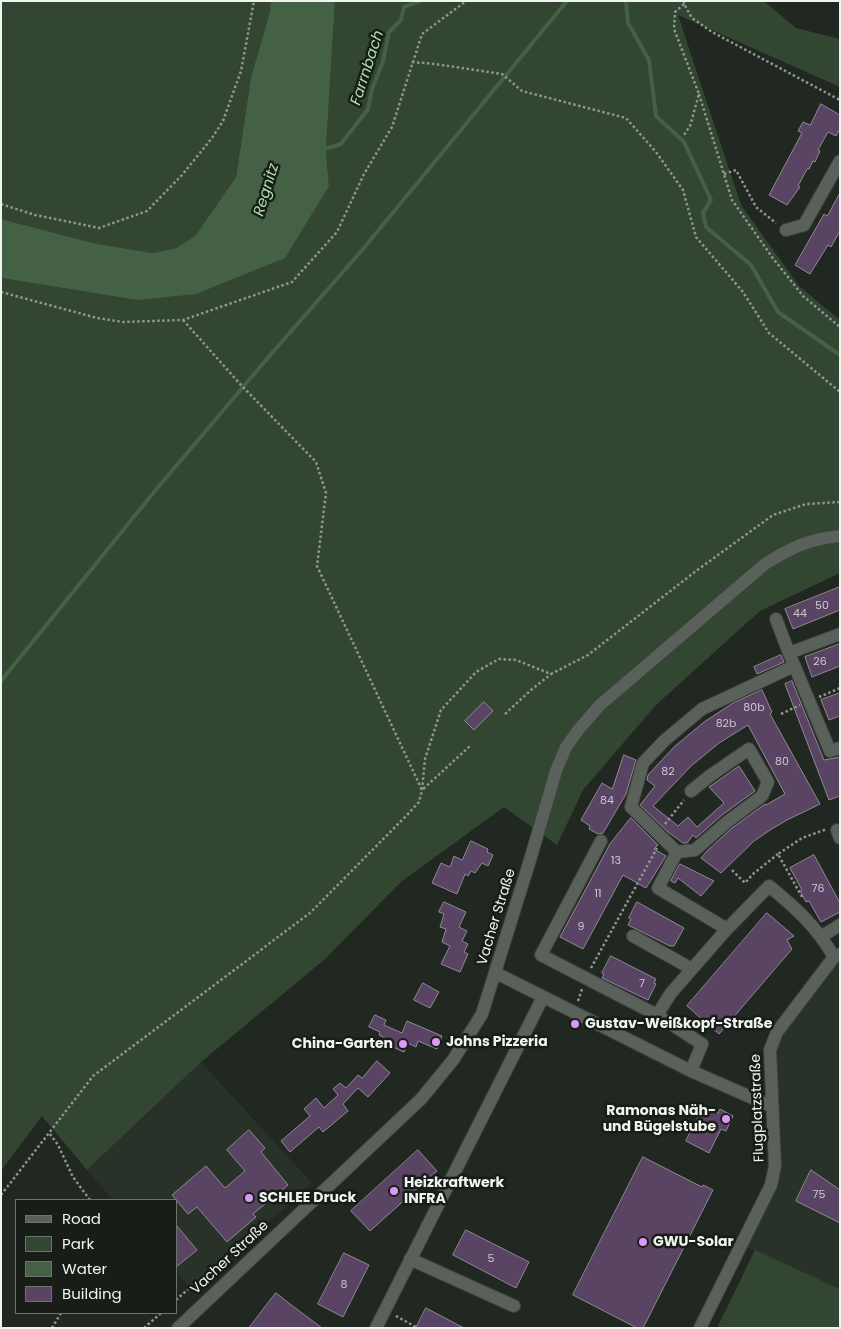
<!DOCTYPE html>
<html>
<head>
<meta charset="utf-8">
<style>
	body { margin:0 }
	#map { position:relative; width:841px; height:1329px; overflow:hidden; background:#212721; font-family:Poppins,sans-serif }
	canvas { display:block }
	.frame { position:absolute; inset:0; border:2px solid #f1f5f1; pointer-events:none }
	.legend { position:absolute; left:15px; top:1199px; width:162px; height:115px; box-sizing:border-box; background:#181d18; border:1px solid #6f736f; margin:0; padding:6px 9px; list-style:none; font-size:15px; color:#f1f5f1 }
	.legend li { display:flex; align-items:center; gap:10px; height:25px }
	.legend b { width:25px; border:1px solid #6f736f }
</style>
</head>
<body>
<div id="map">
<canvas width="841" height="1329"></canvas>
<div class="frame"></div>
<ul class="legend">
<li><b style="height:6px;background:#5a615a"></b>Road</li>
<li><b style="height:14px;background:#324632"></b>Park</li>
<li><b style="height:14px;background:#456145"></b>Water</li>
<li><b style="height:14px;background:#594463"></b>Building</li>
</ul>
</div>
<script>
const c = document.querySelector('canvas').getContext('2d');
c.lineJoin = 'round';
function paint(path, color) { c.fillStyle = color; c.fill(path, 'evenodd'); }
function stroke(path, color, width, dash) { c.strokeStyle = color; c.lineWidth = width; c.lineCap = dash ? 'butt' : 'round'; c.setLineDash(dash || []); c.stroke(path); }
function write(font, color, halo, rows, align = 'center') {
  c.font = font + ' Poppins,sans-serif'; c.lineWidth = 5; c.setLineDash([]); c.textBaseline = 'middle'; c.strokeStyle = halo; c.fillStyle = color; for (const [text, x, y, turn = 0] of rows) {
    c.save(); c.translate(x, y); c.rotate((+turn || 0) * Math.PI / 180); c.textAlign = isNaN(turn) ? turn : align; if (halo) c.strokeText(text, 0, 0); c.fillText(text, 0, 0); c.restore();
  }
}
const built = new Path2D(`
	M840 954V1289L742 1245 771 1185 770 1050Z
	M201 1062 312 1183 193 1292 176 1272V1200H113L87 1170Z`);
const green = new Path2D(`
	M1 1H271L269 15 251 77 236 177 195 236 176 248 153 253 93 243 1 219Z
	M335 1H764L796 28 840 39V87L678 15 741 205 799 286 840 320V573L760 611 656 705 583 790 557 845 504 807 402 881 325 959 201 1062 87 1170 42 1116 1 1171V278L137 300 329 186 326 149Z
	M755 1250 840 1289V1328H717Z`);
const water = new Path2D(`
	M271 1H335L326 149 329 186 285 258 196 294 137 300 1 278V219L93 243 153 253 176 248 195 236 236 177 251 77 269 15Z`);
const stream = new Path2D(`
	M626 1 628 23 649 60 656 116 684 142 711 200 703 213 706 227 751 265 778 312 840 355
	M321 150 341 144 368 109 372 89 383 61 389 32 401 20 404 7 420 1
	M1 681 154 492 272 353 363 249 567 1`);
const building = new Path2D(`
	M821 104 840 115V129L836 136 828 132 818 150 820 151 815 162 813 161 809 169H807L798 186 800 187 787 205 769 195 802 133 798 131 803 122 810 125Z
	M840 193V231L831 247 828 245 810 274 795 265 824 214 827 216Z
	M840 587V610L793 629 785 609Z
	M840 644V666L812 677 805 657Z
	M781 655 784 662 757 674 754 667Z
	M792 681 824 760 840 757V796L829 800 785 684Z
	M762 690 772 712 770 714 820 804 787 820 770 830 754 841 721 873 701 858 707 851 732 828 765 804 766 805 785 794 748 725 719 743 691 766 653 806 678 826 688 817 697 827 724 803 709 787 739 766 755 791 722 815 696 838 693 835 687 843H683L668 832 640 805 655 786 647 780 648 775 674 747 704 722 733 703Z
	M840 693V716L829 720 821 700Z
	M484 702 493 711 474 730 465 721Z
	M624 755 636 760 626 794 603 833 598 834 589 829 590 826 581 820 602 783 612 789Z
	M631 818 658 845 654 849 666 856 646 888 623 875 583 949 560 937 610 844Z
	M471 841 488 849 487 852 493 855 488 866 482 863 475 873 471 871 468 876 465 874 457 894 432 883 441 863 450 867 454 856 462 860Z
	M814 855 840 903V912L821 922 809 901 806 902 800 891 802 890 790 868Z
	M680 864 714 881 701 896 678 878 675 883 671 881Z
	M444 902 466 912 459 927 467 931 462 941 468 944 464 952 468 954 460 972 441 964 450 946 442 942 446 929 440 927 444 914 439 912Z
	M637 902 684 928 674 946H670L628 925 631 919 629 918Z
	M767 913 794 936 787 940 792 949 719 1034 687 1006Z
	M611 956 656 979 654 983 656 984 648 1000 602 978 604 974 602 973Z
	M423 983 439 992 430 1008 414 1000Z
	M375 1015 386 1020 384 1025 402 1033 407 1021 442 1036 437 1049 418 1041 416 1047 408 1043 404 1052 386 1044 387 1039 379 1035 380 1032 369 1027Z
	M377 1061 390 1073 368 1097 358 1088 343 1104 348 1111 323 1132 319 1127 290 1152 281 1141 310 1116 304 1109 316 1098 324 1108 338 1095 333 1089 340 1083 346 1088 358 1075 362 1078Z
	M704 1106 718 1113 720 1109 733 1116 726 1131 721 1129 709 1153 686 1141Z
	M249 1130 265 1148 261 1152 288 1185 253 1214 256 1217 227 1242 197 1207 188 1214 172 1195 206 1166 225 1188 245 1171 227 1150Z
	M418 1150 437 1171 370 1231 351 1211Z
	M643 1157 702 1187 703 1185 713 1190 643 1328H637L573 1295Z
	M811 1170 840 1190V1223L796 1201Z
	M176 1225 197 1250 176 1267Z
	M466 1230 529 1262 516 1288 453 1255Z
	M344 1253 369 1265 343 1317 318 1304Z
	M276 1293 290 1304 322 1328H249Z
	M426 1308 464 1328H416Z`);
const path = new Path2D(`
	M684 1V4L692 18 712 32 840 100
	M684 4 675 12 674 29 699 94 690 126 684 135
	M412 62 435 64 502 74 522 91 626 118 656 152 683 190 696 237 743 292 769 333 840 392
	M699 94 732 200 772 257 803 296 840 327
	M724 174 736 170 756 207 776 223
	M1 204 35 215 99 228 147 211 182 175 212 138 223 121 241 71 254 1
	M1 292 97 318 123 322 183 320 292 282 337 232 364 174 392 127 422 34 466 1
	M183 320 241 385 316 462 326 493 317 566 422 790 470 746
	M819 697 840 688
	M505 714 531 690 551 674
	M781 714 800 705
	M665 824 684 800
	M732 870 745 883 753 874 778 854
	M802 897 778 854 802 838 827 829
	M591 968 657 848
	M578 1001 582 989
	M50 1134 58 1145 73 1177 90 1200
	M1 1195 93 1076 310 913 407 815 419 802 422 790 425 759 441 710 476 672 499 659 516 660 551 674 588 655 696 571 773 515 806 504 840 502
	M176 1300 205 1274H218
	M396 1316 416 1327
	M52 1328 61 1313
	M144 1328 161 1313`);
const minor = new Path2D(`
	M786 230 804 225 840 161
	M776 619 789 653
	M840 634 789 653 830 751 840 748
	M794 666 702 709 665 740 643 763 631 807 677 852 658 888 727 929 769 886C797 909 816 926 834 957
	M837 830 840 838
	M601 841 541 955 657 1015 702 1044 691 1071
	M677 852 695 850 727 822 762 796 768 782 749 749 711 775 691 791
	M633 936 692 969
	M822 936 840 925
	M496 973 691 1071 771 1106
	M657 1015 671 993 727 929
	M410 1259 514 1306
	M178 1328 421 1099 453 1060 482 1014 530 860 556 771 566 747 579 729 600 705 765 564C791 548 808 539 840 536
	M376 1328 543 997
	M700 1328 771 1185 775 1166 770 1050 777 1032 834 957 840 954`);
const markers = [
	[575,1024,5,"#d99af7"],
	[436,1042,5,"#d99af7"],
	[403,1044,5,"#d99af7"],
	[726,1119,5,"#d99af7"],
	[394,1191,5,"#d99af7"],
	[249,1198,5,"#d99af7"],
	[643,1242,5,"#d99af7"]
];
const numberNames = [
	["50",822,606],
	["44",800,614],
	["26",820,662],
	["80b",754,708],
	["82b",726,724],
	["80",782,762],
	["82",668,772],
	["84",607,801],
	["13",616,861],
	["76",818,889],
	["11",598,894],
	["9",581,927],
	["7",642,984],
	["75",819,1195],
	["5",491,1259],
	["8",344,1285]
];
const streetNames = [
	["Vacher Straße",497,917,-73],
	["Flugplatzstraße",758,1108,-92],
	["Vacher Straße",230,1258,-43]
];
const poiNames = [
	["Gustav-Weißkopf-Straße",585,1024],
	["Johns Pizzeria",446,1042],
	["China-Garten",393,1044,"right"],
	["Ramonas Näh-",716,1111,"right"],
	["und Bügelstube",716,1127,"right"],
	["Heizkraftwerk",404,1183],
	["INFRA",404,1199],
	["SCHLEE Druck",259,1198],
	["GWU-Solar",653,1242]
];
const waterNames = [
	["Farrnbach",368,68,-72],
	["Regnitz",267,190,-73]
];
paint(built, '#283228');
paint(green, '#324632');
paint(water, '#456145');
stroke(stream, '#456145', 4);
paint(building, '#594463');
stroke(building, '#8f8a92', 1);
stroke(minor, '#3e423d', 14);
stroke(path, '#919591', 2.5, [2.5, 2.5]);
stroke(minor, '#5a615a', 12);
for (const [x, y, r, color] of markers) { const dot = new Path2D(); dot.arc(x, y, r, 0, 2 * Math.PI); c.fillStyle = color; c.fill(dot); stroke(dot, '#181d18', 2); }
write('11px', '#cbc9ce', null, numberNames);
write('14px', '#f1f5f1', '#181d18', streetNames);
write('bold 14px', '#f1f5f1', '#181d18', poiNames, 'left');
write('italic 15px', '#acdeac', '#181d18', waterNames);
</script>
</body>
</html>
